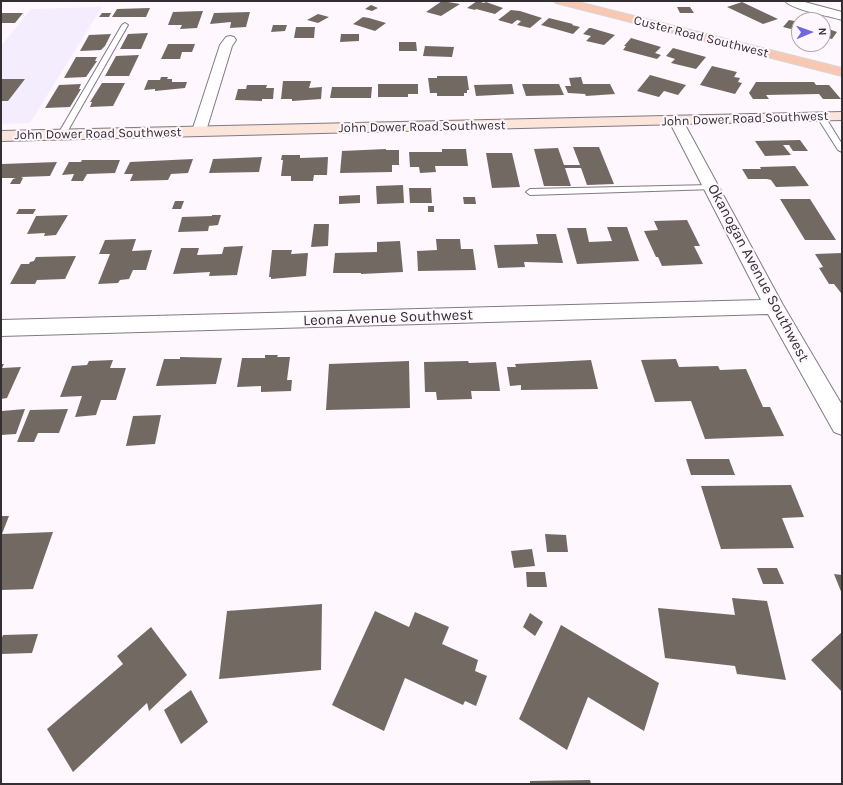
<!DOCTYPE html>
<html>
<head>
<meta charset="utf-8">
<style>
	body { margin:0 }
	#map { position:relative; width:843px; height:785px; overflow:hidden; background:#fff7fe; font-family:Karla,sans-serif }
	canvas { display:block }
	.frame { position:absolute; inset:0; border:2px solid #322e31; pointer-events:none }
	.north { position:absolute; left:791px; top:12px; width:40px; height:40px; box-sizing:border-box; background:#fff7fe; border:1px solid #ada7ac; border-radius:50%; rotate:88deg; font-size:11px; font-weight:700; line-height:16px; text-align:center; color:#322e31 }
	.north::after { content:''; display:block; margin:auto; width:14px; height:18px; background:#7267e2; clip-path:polygon(50% 0,100% 100%,50% 72%,0 100%) }
</style>
</head>
<body>
<div id="map">
<canvas width="843" height="785"></canvas>
<div class="frame"></div>
<div class="north">N</div>
</div>
<script>
const c = document.querySelector('canvas').getContext('2d');
c.lineJoin = 'round';
function paint(path, color) { c.fillStyle = color; c.fill(path, 'evenodd'); }
function stroke(path, color, width, dash) { c.strokeStyle = color; c.lineWidth = width; c.lineCap = dash ? 'butt' : 'round'; c.setLineDash(dash || []); c.stroke(path); }
function write(font, color, halo, rows, align = 'center') {
  c.font = font + ' Karla,sans-serif'; c.lineWidth = 4; c.setLineDash([]); c.textBaseline = 'middle'; c.strokeStyle = halo; c.fillStyle = color; for (const [text, x, y, turn = 0] of rows) {
    c.save(); c.translate(x, y); c.rotate((+turn || 0) * Math.PI / 180); c.textAlign = isNaN(turn) ? turn : align; if (halo) c.strokeText(text, 0, 0); c.fillText(text, 0, 0); c.restore();
  }
}
const industrial = new Path2D(`
	M102 7 30 123 1 124V46L31 9Z`);
const building = new Path2D(`
	M442 1 460 4 441 16 426 12Z
	M477 1 484 3 486 2 503 8 495 14 476 9 475 10 467 8Z
	M742 2 778 19 763 24 727 7Z
	M371 5 378 8 372 11 365 9Z
	M677 7H690L694 13H680Z
	M150 8 146 17H112L117 9Z
	M511 10 520 11 542 18 530 28 517 25 521 21 517 20 512 24 498 20Z
	M203 11 197 28 180 29 182 25H168L173 12Z
	M250 12 246 27 230 28 231 22 210 24 214 13Z
	M1 13H23L15 23H1Z
	M102 13H111L109 17H99Z
	M318 14 329 17 318 23 307 20Z
	M363 17 369 18 386 23 375 31 353 24Z
	M549 18 573 24 572 25 580 27 573 34 541 25Z
	M789 20 799 22V31L783 27Z
	M273 25H287L285 31 271 32Z
	M296 27H315L314 38H294Z
	M823 27 837 32 832 39 823 37Z
	M589 28H591L615 35 604 45 586 41 591 36 583 34Z
	M148 33 141 49H120L128 34Z
	M111 34 105 46 101 50 80 51 89 35Z
	M341 34H359V41L340 42Z
	M631 38 661 47 655 53 661 55 657 59 623 50 626 46H624Z
	M399 42H416L417 51H399Z
	M168 44H195L192 52H182L180 59H161Z
	M425 46 454 47 452 57 423 56Z
	M673 48 706 57 696 69 671 63 675 59 666 56Z
	M139 55 129 76H105L116 56Z
	M76 57H97L95 61H97L86 77 64 78Z
	M712 66 737 72 734 77 740 78 738 82 742 83 735 94 700 85Z
	M650 75 686 85 678 95 664 91 659 97 637 91Z
	M437 76H467L469 90H467V93H464V96H437V93H430L428 78H437Z
	M161 77H168L167 79H172V82H187L185 88 155 91V89L144 90 148 80H160Z
	M581 77 583 84H610L615 94 586 96 585 94 568 93 565 86H571L569 78Z
	M1 79H25L8 101H1Z
	M283 81H311L309 88 322 87 321 99 292 101V99H281Z
	M756 82H814L816 85H829L841 99H823L819 94 766 95 769 99H753L749 93Z
	M102 83H125L113 106 90 107 92 102H90Z
	M81 84 79 89H81L70 107 45 108 59 85Z
	M378 84H418V94H408V97H378Z
	M512 84 514 94 476 96 474 85Z
	M522 84H559L564 95 526 96Z
	M247 85H267L266 88H274L273 99H262V101L235 100 238 89H246Z
	M332 87H372L371 98H330Z
	M800 140 808 151H793L789 145H783L791 155 765 156 755 141Z
	M573 147H599L614 184 587 185 581 168H565L571 186H544L534 149 558 148 564 165H580Z
	M386 149V150H399V165H392V172L340 173 342 151Z
	M442 149H466L468 166H435L436 172 420 173 419 167H410L409 152H442Z
	M486 153H512L520 187 492 188Z
	M282 155H300V158L328 157 327 175H314L313 181H291V176H281L283 160H281Z
	M262 157 259 172 209 173 213 159Z
	M193 159 188 173 171 174 168 180 130 181 133 174H124L130 162Z
	M82 160H120L115 173 87 174 83 181H71L74 174 62 175 69 162H81Z
	M57 162 50 176 21 177 23 178 20 184H10L13 179 16 178H1L2 164Z
	M795 166 809 186 776 187 771 180 767 179H748L742 169H761L760 167Z
	M403 185 404 203 377 204 376 186Z
	M409 188H431L432 203H410Z
	M360 195V203L339 204V196Z
	M463 197H475L476 204H464Z
	M780 199H810L836 240H805Z
	M175 201H184L181 209H172Z
	M428 206H434V212H428Z
	M19 209H36L33 214H16Z
	M68 215 56 235 44 236 45 233 27 234 36 216Z
	M212 215H221L218 225 209 226 208 231 178 232 182 217 212 216Z
	M687 220 700 246H694L703 264 662 266 658 257H656L644 231 658 230 654 221Z
	M314 224H329L328 246 311 247Z
	M607 227H627L639 261 577 264 567 228H586L589 242 612 241Z
	M536 234H556L563 263 524 262 525 267 498 268 494 245 538 244Z
	M136 239 132 251 152 250 146 270H133L129 279 120 280 118 283 98 284 110 254H99L105 240Z
	M436 239H460L461 249H473L476 270 418 271 417 251 437 250Z
	M400 241 403 272 361 274V273H333L335 253 377 252V242Z
	M243 246 237 275 209 276 210 272 173 274 181 248H199L197 255 222 254 224 247Z
	M272 250H292L291 254 308 253 306 276 271 279V277H269Z
	M842 253V293H841L834 284H829L819 268 823 267 815 254Z
	M76 256 65 279 37 280 35 284H10L21 264H29L30 262 34 261 36 257Z
	M265 355H278L277 357H290L287 380H292L291 391 261 392V386L237 387 242 358H265Z
	M180 357 222 358 216 384 156 386 164 359H180Z
	M676 359 679 367 718 366 720 370 746 369 763 407H770L784 436 705 439 691 401 655 402 641 360Z
	M113 360 110 368H126L116 400H101L96 415 75 417 82 396 60 397 72 366 87 365 89 361Z
	M591 360 598 389 521 390V385L510 386 507 367H516L515 364Z
	M409 361 410 408 326 410 329 364Z
	M468 361 469 363 496 362 500 391H471L472 399 437 400 436 392H425L424 362Z
	M1 364H4L2 368 21 367 7 398 1 399Z
	M25 409 16 434 1 435 2 411Z
	M68 409 59 433H38L34 442H17L30 410Z
	M161 415 155 444 126 446 133 416Z
	M686 459H729L735 475H691Z
	M791 485 804 517 782 518 794 548 721 549 701 486Z
	M1 516H9L2 534 53 532 33 589 1 590Z
	M545 534 566 535 568 552H547Z
	M532 549 535 566 514 568 511 551Z
	M757 568H777L784 584H763Z
	M526 572H545L547 587H527Z
	M834 574 842 575V594Z
	M732 598 767 601 786 680 737 674 735 666 665 658 658 608 735 615Z
	M322 604 321 670 219 679 227 611Z
	M375 611 409 627 415 612 449 627 442 644 478 660 475 671 487 676 476 706 465 701 463 705 405 678 384 731 332 705Z
	M530 613 543 622 535 636 523 627Z
	M561 625 659 683 644 731 588 697 567 750 519 719Z
	M151 627 187 675 149 711 147 703 73 772 47 729 123 664 117 656Z
	M842 632V692L811 660Z
	M38 634 32 653 1 654V640L3 635Z
	M191 690 208 722 181 744 164 710Z
	M590 780 591 784H530V781Z`);
const lane = new Path2D(`
	M125 23 128 25 66 134 62 136H59L58 134 122 25Z
	M818 115H824L842 144V152L838 150 817 117Z
	M711 185 715 187 714 189 530 195 526 192 530 189Z`);
const street = new Path2D(`
	M785 1H801L842 12V20C830 16 792 10 785 1Z
	M230 36 234 37 236 40 232 46 206 131 204 134 199 135 194 134 192 131 220 45 226 37Z
	M676 117 681 118 683 121 783 305 842 405V435L834 432 768 314 1 336V320L761 300 669 121 671 118Z`);
const secondary = new Path2D(`
	M842 112V120L1 141V131Z`);
const primary = new Path2D(`
	M554 1H574L842 68V76L556 3Z`);
const farStreetnames = [
	["Custer Road Southwest",701,37,14],
	["John Dower Road Southwest",745,119,-2],
	["John Dower Road Southwest",422,127,-1],
	["John Dower Road Southwest",98,134,-1]
];
const streetNames = [
	["Okanogan Avenue Southwest",758,273,62],
	["Leona Avenue Southwest",388,318,-2]
];
paint(industrial, '#f3edfe');
paint(building, '#736963');
stroke(lane, '#827a82', 2);
stroke(street, '#827a82', 2);
stroke(secondary, '#827a82', 2);
stroke(primary, '#d6d5d6', 2);
paint(lane, '#fff');
paint(street, '#fff');
paint(secondary, '#fbe4d9');
paint(primary, '#f8c8b2');
write('13px', '#322e31', '#fff7fe', farStreetnames);
write('15px', '#322e31', '#fff7fe', streetNames);
</script>
</body>
</html>
